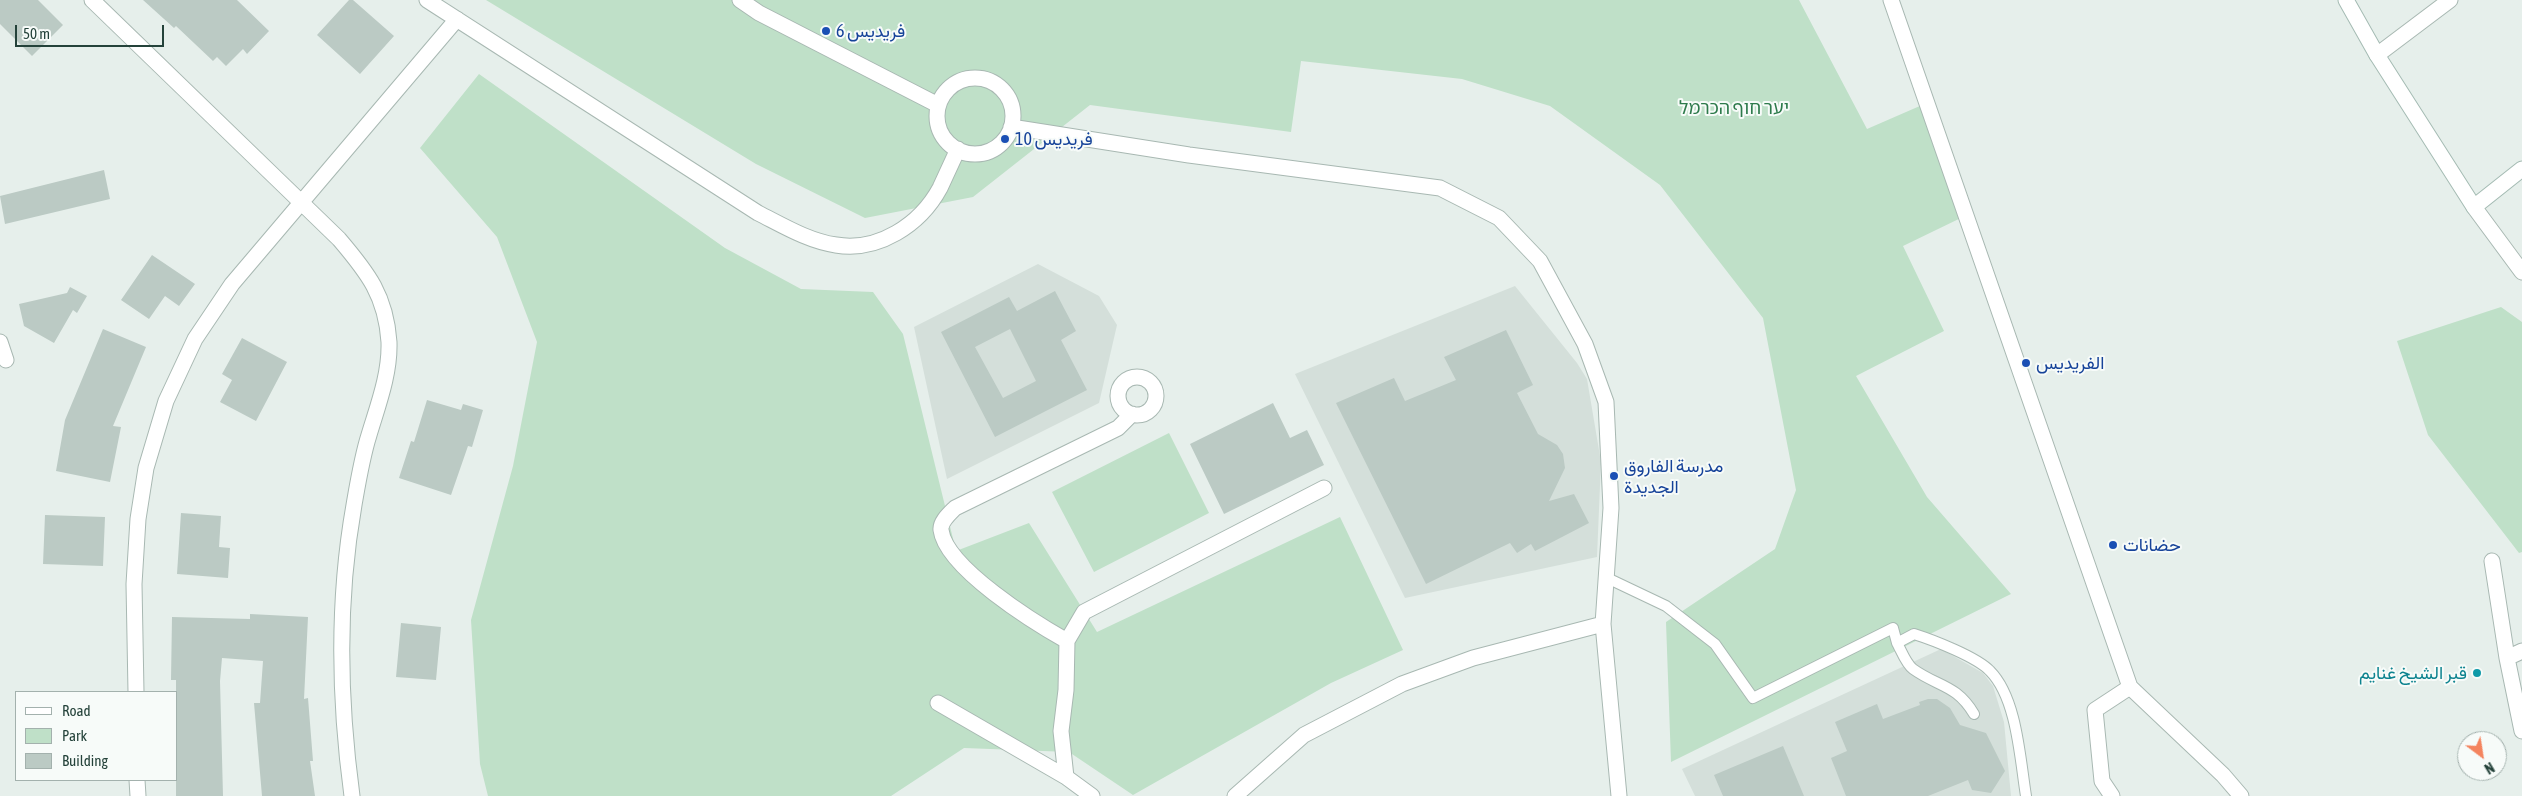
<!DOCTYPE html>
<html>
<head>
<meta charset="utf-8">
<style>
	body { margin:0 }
	#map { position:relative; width:2522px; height:796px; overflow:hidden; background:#e6efeb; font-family:"Asap Condensed",sans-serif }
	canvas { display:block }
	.legend { position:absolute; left:15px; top:691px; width:162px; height:90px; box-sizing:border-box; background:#f7fbf9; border:1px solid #a3b1ad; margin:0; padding:6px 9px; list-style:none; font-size:15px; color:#24423a }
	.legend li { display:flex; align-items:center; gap:10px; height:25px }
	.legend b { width:25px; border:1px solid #a3b1ad }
	.north { position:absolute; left:2457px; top:731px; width:50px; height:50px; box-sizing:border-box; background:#f7fbf9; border:1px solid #a3b1ad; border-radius:50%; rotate:149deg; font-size:14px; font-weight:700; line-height:20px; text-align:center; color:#24423a }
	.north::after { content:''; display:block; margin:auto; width:18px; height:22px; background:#f4845f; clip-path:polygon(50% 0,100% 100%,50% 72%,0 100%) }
	.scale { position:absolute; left:15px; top:25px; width:149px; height:22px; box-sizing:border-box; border:2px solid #24423a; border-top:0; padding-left:6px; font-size:15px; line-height:18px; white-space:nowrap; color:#24423a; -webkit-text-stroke:4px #f7fbf9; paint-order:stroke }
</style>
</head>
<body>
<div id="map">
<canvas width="2522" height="796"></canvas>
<ul class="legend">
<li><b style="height:6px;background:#fff"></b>Road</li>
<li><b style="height:14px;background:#bfe0c8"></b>Park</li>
<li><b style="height:14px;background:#bbcac4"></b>Building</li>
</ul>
<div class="north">N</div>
<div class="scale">50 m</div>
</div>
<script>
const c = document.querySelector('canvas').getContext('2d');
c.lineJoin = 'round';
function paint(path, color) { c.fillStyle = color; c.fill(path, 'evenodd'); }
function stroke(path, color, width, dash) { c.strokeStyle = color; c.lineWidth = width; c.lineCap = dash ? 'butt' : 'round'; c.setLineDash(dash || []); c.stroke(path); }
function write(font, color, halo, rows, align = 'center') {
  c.font = font + ' "Asap Condensed",Vazirmatn,"Noto Sans Hebrew",sans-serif'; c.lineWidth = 4; c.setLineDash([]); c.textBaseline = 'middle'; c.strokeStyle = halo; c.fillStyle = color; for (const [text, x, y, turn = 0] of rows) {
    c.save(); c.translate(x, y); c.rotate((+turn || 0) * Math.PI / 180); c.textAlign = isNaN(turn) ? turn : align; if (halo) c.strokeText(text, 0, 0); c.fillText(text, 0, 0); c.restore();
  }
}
const built = new Path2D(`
	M1038 264 1099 296 1117 325 1099 403 947 479 914 327Z
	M1515 286 1577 363 1587 379 1601 462 1597 557 1405 598 1295 374Z
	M1941 649 1983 673 1993 686 2004 722 2011 796H1695L1682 769Z`);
const green = new Path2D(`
	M486 0H1799L1867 129 1929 102 1967 215 1903 246 1944 331 1856 376 1927 497 2011 594 1671 762 1666 622 1775 549 1796 490 1763 318 1660 185 1550 106 1462 79 1301 61 1291 132 1090 105 973 197 865 218 756 164Z
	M479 74 725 248 801 289 873 292 903 334 956 551 1029 523 1097 632 1340 517 1403 650 1331 683 1133 795 1069 752 964 748 891 796H488L480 764 471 620 513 466 537 342 497 237 420 148Z
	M2501 307 2522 322V552L2519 553 2428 435 2397 341Z
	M1169 433 1209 513 1094 572 1052 492Z`);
const building = new Path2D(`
	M0 0H38L63 25 32 56 0 24Z
	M143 0H237L269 31 247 54 243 49 226 66 217 57 213 61 176 26 174 28Z
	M349 0H353L394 36 360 74 317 35Z
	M104 170 110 199 5 224 0 196Z
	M152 255 195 284 179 306 165 296 149 319 121 300Z
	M70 287 87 296 77 313 73 310 54 343 24 326 19 304 67 293Z
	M1055 291 1076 331 1061 340 1087 390 995 437 941 332 1009 297 1017 311ZM1010 329 1036 381 1003 398 975 347Z
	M103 329 146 347 113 426 121 427 110 482 56 471 65 420Z
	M1506 330 1533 385 1517 393 1538 434 1557 445 1563 454 1565 468 1549 501 1574 494 1589 523 1535 551 1531 544 1517 553 1510 543 1426 584 1336 403 1394 378 1405 401 1456 380 1444 357Z
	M242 338 287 362 256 421 220 402 232 380 222 374Z
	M427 400 461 410 463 404 483 410 472 447 468 446 451 495 399 478 411 441 414 442Z
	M1273 403 1290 438 1307 430 1324 465 1224 514 1190 444Z
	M181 513 221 516 219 547 230 548 228 578 177 574Z
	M45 515 105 517 103 566 43 564Z
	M250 614 308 617 304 699 308 698 313 761H310L315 796H262L254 703H260L263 661 222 658 220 681 223 796H176V680H171L172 617 250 619Z
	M401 623 441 627 436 680 396 677Z
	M1928 699H1937L1950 708 1960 725 1986 733 2005 771 1991 793 1972 790 1968 780 1928 796H1846L1831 758 1847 751 1835 722 1877 704 1883 719 1920 705 1919 702Z
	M1783 746 1804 796H1723L1714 775Z`);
const lane = new Path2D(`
	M1605 577 1666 606 1715 644 1753 698 1893 628 1897 643
	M1974 714C1956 684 1938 687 1913 669 1906 664 1901 650 1897 643L1914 634C1933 640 1977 657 1990 671 2017 698 2020 759 2026 796`);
const street = new Path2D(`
	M92 0 339 239C368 273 386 296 389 342 390 374 378 405 369 435 362 457 358 482 354 505 337 601 339 700 352 796
	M427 0 758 213C782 225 808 241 836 245 878 252 920 225 940 188 946 175 952 162 958 149
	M740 0 759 13 938 105
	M1891 0 2130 687
	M2377 55 2450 0
	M937 116a38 38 0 1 1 76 0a38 38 0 1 1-76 0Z
	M1011 127 1189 155 1440 188 1499 218 1540 261 1585 344 1606 402 1611 508 1603 624 1619 796
	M2474 207 2522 272
	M0 342 6 360
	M1118 396a19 19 0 1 1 38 0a19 19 0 1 1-38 0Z
	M2492 561 2507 658 2522 731
	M1067 641C1035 623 946 568 941 530 940 522 949 514 955 508L1118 428 1132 414
	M2507 658 2522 651
	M136 692 134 584 138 519 146 468 166 401 195 339 232 284 457 19
	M938 703 1066 777 1092 796
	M1066 777 1061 731 1066 690 1067 641 1084 612 1324 488
	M137 780 138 796
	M1235 796 1304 735 1402 684 1473 658 1603 624
	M2112 796 2102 781 2095 710 2130 687 2223 775 2241 796`);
const secondary = new Path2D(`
	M2346 0 2377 55 2474 207 2522 169`);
const markers = [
	[826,31,5,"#1a4fb4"],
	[1005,139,5,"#1a4fb4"],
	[2026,363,5,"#1a4fb4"],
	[1614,476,5,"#1a4fb4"],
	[2113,545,5,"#1a4fb4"],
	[2477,673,5,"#0f9aa8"]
];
const transitNames = [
	["فريديس 6",836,31],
	["فريديس 10",1015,139],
	["الفريديس",2036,363],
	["مدرسة الفاروق",1624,466],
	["الجديدة",1624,487],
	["حضانات",2123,545]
];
const parkNames = [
	["יער חוף הכרמל",1734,108]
];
const cultureNames = [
	["قبر الشيخ غنايم",2467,673]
];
paint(built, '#d4dfda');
paint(green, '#bfe0c8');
paint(building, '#bbcac4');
stroke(lane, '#a8b8b2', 12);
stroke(street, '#a8b8b2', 17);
stroke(secondary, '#a4bbb3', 17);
stroke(lane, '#fff', 10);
stroke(street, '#fff', 15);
stroke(secondary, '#fff', 15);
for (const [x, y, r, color] of markers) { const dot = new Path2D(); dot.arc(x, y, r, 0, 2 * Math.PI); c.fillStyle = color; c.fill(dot); stroke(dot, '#f7fbf9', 2); }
write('18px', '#164399', '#f7fbf9', transitNames, 'left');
write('18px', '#2d7a4b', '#f7fbf9', parkNames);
write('18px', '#0d838f', '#f7fbf9', cultureNames, 'right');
</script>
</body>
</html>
